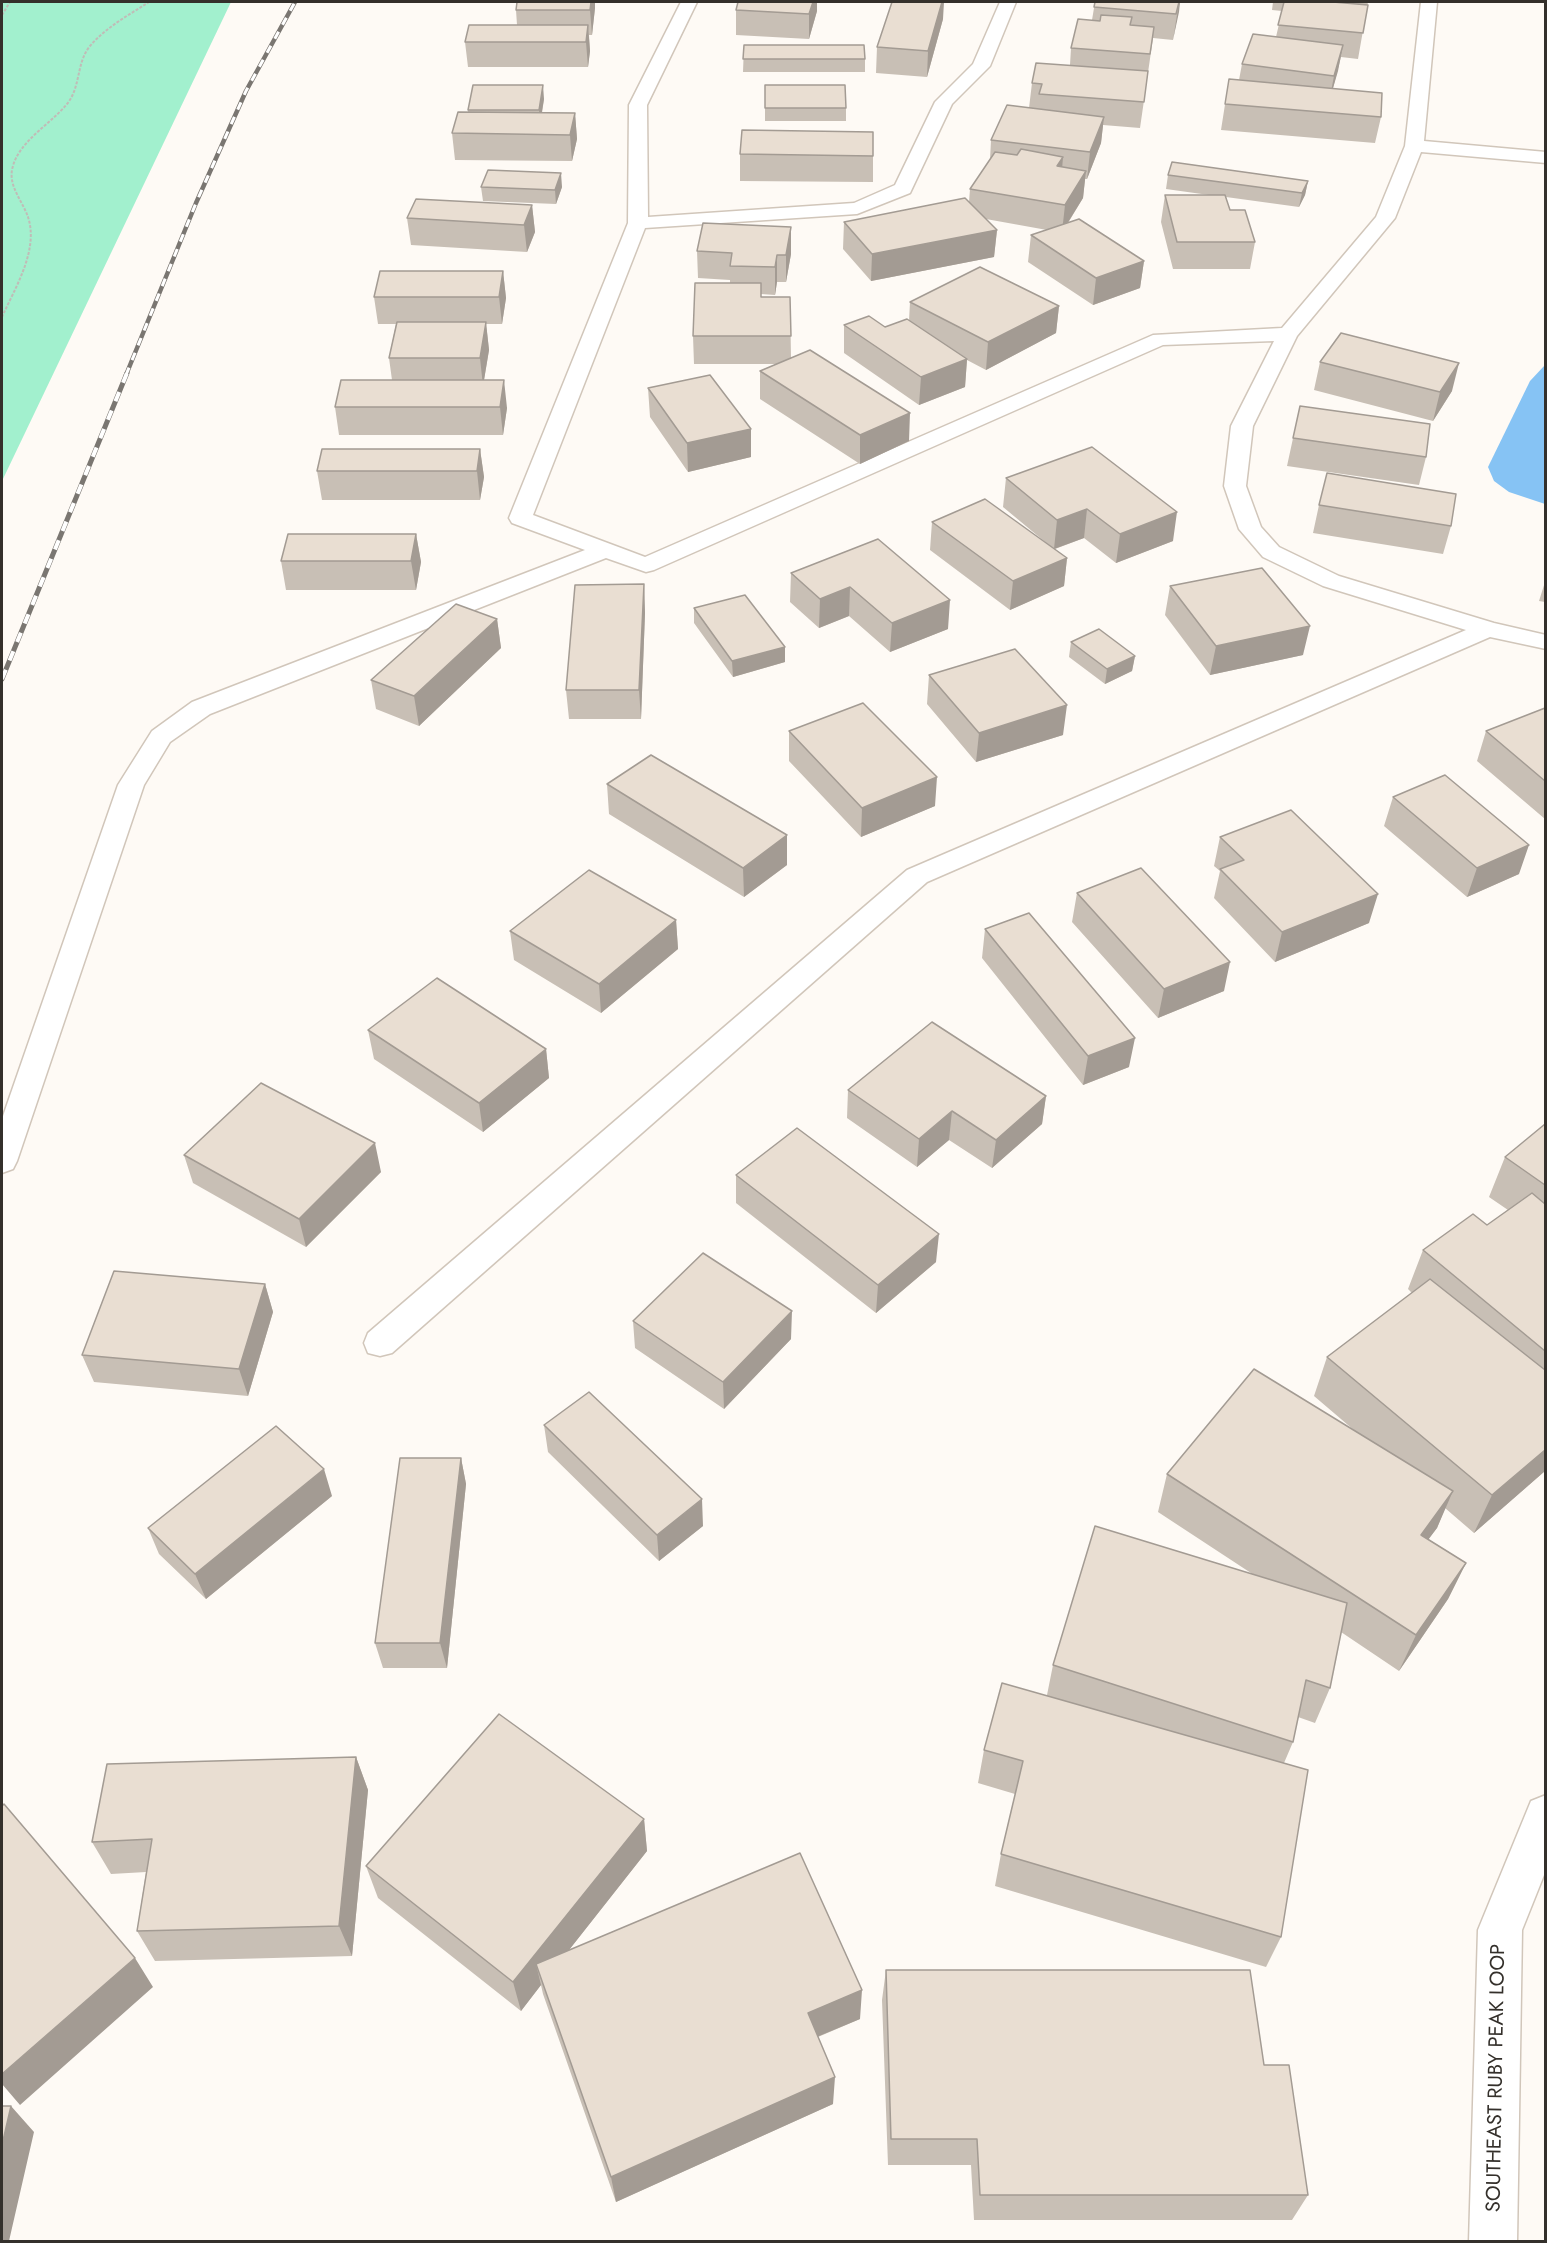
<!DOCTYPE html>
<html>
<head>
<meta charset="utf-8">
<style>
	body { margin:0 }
	#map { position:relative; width:1547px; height:2243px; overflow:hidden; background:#fefaf5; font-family:Jost,sans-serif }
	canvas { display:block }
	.frame { position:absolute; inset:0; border:3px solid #34302b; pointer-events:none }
</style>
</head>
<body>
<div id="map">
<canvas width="1547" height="2243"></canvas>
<div class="frame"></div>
</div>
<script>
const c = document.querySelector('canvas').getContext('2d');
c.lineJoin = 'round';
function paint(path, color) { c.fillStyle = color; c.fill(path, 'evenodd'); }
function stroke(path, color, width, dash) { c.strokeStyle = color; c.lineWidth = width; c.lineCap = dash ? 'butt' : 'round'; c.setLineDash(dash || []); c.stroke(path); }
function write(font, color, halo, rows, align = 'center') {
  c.font = font + ' Jost,sans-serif'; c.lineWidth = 4.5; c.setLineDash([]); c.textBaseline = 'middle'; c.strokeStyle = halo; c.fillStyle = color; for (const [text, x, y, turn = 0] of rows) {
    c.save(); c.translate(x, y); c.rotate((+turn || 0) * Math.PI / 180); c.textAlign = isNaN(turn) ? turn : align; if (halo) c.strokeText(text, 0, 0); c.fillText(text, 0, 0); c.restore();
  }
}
const green = new Path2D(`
	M2 2H231L2 481Z`);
const water = new Path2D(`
	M1545 365V504L1509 492 1494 481 1488 467 1530 381Z`);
const path = new Path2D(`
	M2 15 10 2
	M2 317C15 288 39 250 28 217 23 202 9 187 12 170 17 142 50 125 67 104 81 87 76 63 90 46 106 27 129 15 149 2`);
const lane = new Path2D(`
	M681 2H697L647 105 648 217 854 203 895 185 935 102 973 64 1000 2H1016L990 66 952 104 910 193 857 214 645 228 533 515 645 557 1153 335 1282 328 1376 217 1405 146 1421 2H1437L1424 141 1546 152V163L1421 152 1395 218 1297 336 1253 426 1246 486 1261 527 1279 547 1339 576 1494 623 1546 635V649L1490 637 927 882 392 1353 380 1356 368 1353 364 1343 368 1333 907 870 1466 630 1323 586 1263 557 1239 529 1224 486 1231 426 1274 341 1163 345 654 570 646 572 606 558 210 714 170 742 144 785 17 1161 13 1169 2 1173V1119L118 785 152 731 192 702 585 550 512 523 509 518 628 223 629 105Z`);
const street = new Path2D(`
	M1546 1795V1870L1522 1930 1517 2242H1469L1478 1930 1531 1801Z`);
const railFar1 = new Path2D(`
	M126 375 196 203 246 91 295 2`);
const rail = new Path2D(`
	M2 679 127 373`);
const wall = new Path2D(`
	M738 2H817V11L809 39 736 35V10Z
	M1095 2H1180L1173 40 1153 38 1140 128 1103 125 1101 143 1087 179H1085L1083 198 1068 223 1144 261 1140 288 1093 305 1028 262 1031 235 1047 230 986 219 997 230 994 257 871 281 843 249 844 222 969 202 970 189 990 160 991 140 1029 108 1032 83 1070 65 1071 48 1092 20Z
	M1273 2H1368L1358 59 1341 57 1333 88 1381 117 1375 143 1221 130 1229 79 1239 80 1242 64 1276 37 1282 11 1272 10Z
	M595 8 592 35H589L590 51 588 67H468L465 42 517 25 516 10Z
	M943 19 927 77 876 73 877 47Z
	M744 45 865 59V72H743Z
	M765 85 846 108V121H765Z
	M544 99 542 113H575L577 139 572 161 455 160 452 133 468 112V110Z
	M740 154 873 156V182L740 181Z
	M1172 162 1308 181 1305 195 1299 207 1226 197 1230 210H1245L1255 242 1250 269H1173L1161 222 1165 195H1209L1166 189 1168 175Z
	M481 187H562L556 204 483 201Z
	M532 205 535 232 527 252 411 245 407 218Z
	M791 227V254L786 282H777L775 295 761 294V297H790L791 358 909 441 860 464 760 399V371L776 364H694L693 336 730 283V280L698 278 697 251Z
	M503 271 506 298 502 324H486L489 350 484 380 507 408 503 435H339L335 407 392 380 389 358 396 324H378L374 297Z
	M910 302 1059 306 1056 333 986 370 967 360 965 387 919 405 844 353V325L885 327 909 321Z
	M1320 362 1452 391 1433 421 1314 390Z
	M648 388 751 457 688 472 650 417Z
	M1300 406 1426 457 1419 485 1287 466Z
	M480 449 484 477 480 500H322L317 471Z
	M1006 478 1173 541 1116 563 1084 538 1055 549 1067 558 1064 586 1010 610 930 550 932 522 1050 546 1003 507Z
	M1319 505 1451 526 1443 554 1313 533Z
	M416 534 421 562 416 590H286L281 561Z
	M878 539 948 629 890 652 849 616 819 628 790 602 791 573Z
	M1545 582V602L1539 601Z
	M644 584 645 613 641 719H569L566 690Z
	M1170 586 1303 655 1210 675 1165 615Z
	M694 608 785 647V662L733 677 694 623Z
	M497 619 501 648 419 726 376 709 371 680Z
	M1071 642 1135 656 1132 671 1105 684 1069 657Z
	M929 675 1063 735 976 762 927 704Z
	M1545 708V819L1477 761 1486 731Z
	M789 731 935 806 861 837 789 761Z
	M607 784 787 835V865L744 897 609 814Z
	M1393 797 1519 874 1467 897 1384 826Z
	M1220 837 1369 923 1275 962 1214 898 1220 871 1214 866Z
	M1077 893 1224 991 1158 1018 1072 922Z
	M676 920 678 949 601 1013 514 960 510 931Z
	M985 929 1129 1067 1083 1085 982 958Z
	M368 1030 546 1049 549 1078 483 1132 374 1059Z
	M848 1090 1046 1096 1042 1124 992 1168 949 1140 917 1167 847 1118Z
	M1545 1124V1471L1474 1533 1445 1508 1437 1528 1428 1539 1466 1563 1448 1599 1399 1671 1341 1632 1330 1688 1315 1723 1298 1717 1293 1742 1284 1763 1281 1937 1266 1967 995 1886 1001 1854 1015 1794 978 1783 984 1750 1047 1695 1053 1665 1254 1575 1158 1512 1167 1474 1355 1431 1314 1396 1327 1357 1412 1293 1408 1289 1423 1250 1487 1225 1508 1210 1489 1197 1505 1157Z
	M184 1155 381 1172 306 1247 193 1183Z
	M736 1175 936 1262 876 1313 736 1203Z
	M265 1284 273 1312 248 1396 94 1382 82 1355Z
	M633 1321 791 1339 724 1409 635 1348Z
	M544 1425 703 1526 659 1561 548 1452Z
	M461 1458 466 1484 447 1668H383L375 1643Z
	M332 1496 206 1599 159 1554 148 1528Z
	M356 1757 368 1790 352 1956 155 1961 137 1931 146 1872 111 1874 92 1842Z
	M644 1819 647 1851 569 1950 860 2019 818 2037 833 2104 616 2202 543 1994 541 1985 521 2011 378 1898 366 1866Z
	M886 1970 1264 2065 1308 2195 1292 2220H974L971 2165H888L882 2000Z`);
const shadedWall = new Path2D(`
	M591 2H595V8L592 35 590 10Z
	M813 2H817V11L809 39V14Z
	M942 2H944L943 19 927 77 928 51Z
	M1179 2H1180L1179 12 1173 40Z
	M588 25 590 51 588 67 586 42Z
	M1343 45 1338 71 1329 102 1334 76Z
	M543 85 544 99 540 123 539 110Z
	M575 113 577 139 572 161 570 135Z
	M1104 117 1101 143 1087 179 1090 152Z
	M1063 157 1061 183 1057 166Z
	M1086 171 1083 198 1062 232 1065 205Z
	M561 173 562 187 556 204 555 190Z
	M1308 181 1305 195 1299 207 1302 193Z
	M532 205 535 232 527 252 524 225Z
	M791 227V254L786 282V255Z
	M997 230 994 257 871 281 872 254Z
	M777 255V282L775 295V267Z
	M1144 261 1140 288 1093 305 1096 278Z
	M503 271 506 298 502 324 499 297Z
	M1059 306 1056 333 986 370 988 342Z
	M486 322 489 350 483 386 480 358Z
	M967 359 965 387 919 405 921 377Z
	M1459 363 1452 391 1433 421 1440 392Z
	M504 380 507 408 503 435 500 407Z
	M910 413 909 441 860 464V435Z
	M751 429V457L688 472 687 443Z
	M480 449 484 477 480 500 477 471Z
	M1087 509 1084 538 1054 549 1057 520Z
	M1177 512 1173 541 1116 563 1120 534Z
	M416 534 421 562 416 590 411 561Z
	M1067 558 1064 586 1010 610 1013 581Z
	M644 584 645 613 641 719 639 690Z
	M850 587 849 616 819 628 820 599Z
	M950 600 948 629 890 652 892 623Z
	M497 619 501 648 419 726 414 696Z
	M1310 626 1303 655 1210 675 1216 646Z
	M785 647V662L733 677 732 661Z
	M1135 656 1132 671 1105 684 1107 669Z
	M1067 705 1063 735 976 762 979 733Z
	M937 777 935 806 861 837 862 808Z
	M787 835V865L744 897 743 868Z
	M1529 845 1519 874 1467 897 1477 868Z
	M1378 894 1369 923 1275 962 1282 932Z
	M676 920 678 949 601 1013 599 984Z
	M1230 962 1224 991 1158 1018 1164 989Z
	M1135 1038 1129 1067 1083 1085 1088 1056Z
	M546 1049 549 1078 483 1132 479 1103Z
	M1046 1096 1042 1124 992 1168 996 1140Z
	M952 1111 949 1140 917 1167 919 1139Z
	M375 1143 381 1172 306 1247 299 1219Z
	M939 1234 936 1262 876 1313 878 1285Z
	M265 1284 273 1312 248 1396 239 1369Z
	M792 1311 791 1339 724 1409 723 1382Z
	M1545 1450V1471L1474 1533 1492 1495Z
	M461 1458 466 1484 447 1668 440 1643Z
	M324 1469 332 1496 206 1599 195 1574Z
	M1453 1491 1437 1528 1405 1571 1421 1535Z
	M702 1499 703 1526 659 1561 657 1535Z
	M1466 1563 1448 1599 1399 1671 1416 1635Z
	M356 1757 368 1790 352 1956 339 1926Z
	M644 1819 647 1851 543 1983 536 1964 541 1985 521 2011 513 1982Z
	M135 1958 153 1987 20 2105 2 2084V2074Z
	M862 1990 860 2019 807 2041 808 2013Z
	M835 2077 833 2104 616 2202 611 2177Z
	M11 2106 34 2132 9 2241H2V2145Z`);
const building = new Path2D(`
	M517 2H591L590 10H516Z
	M738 2H813L809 14 736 10Z
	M892 2H942L928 51 877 47Z
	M1095 2H1179L1176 14 1094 7Z
	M1284 2H1333L1368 5 1363 33 1278 25Z
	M1101 15 1132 17 1130 25 1154 27 1150 54 1071 48 1078 19 1100 21Z
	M469 25H588L586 42H465Z
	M1253 34 1343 45 1334 76 1242 64Z
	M744 45H864L865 59H743Z
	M1036 63 1148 71 1144 102 1039 94 1042 84 1032 83Z
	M1229 79 1382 93 1381 117 1225 104Z
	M473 85H543L539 110H468Z
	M765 85H845L846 108H765Z
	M1007 105 1104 117 1090 152 991 140Z
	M458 112 575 113 570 135 452 133Z
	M742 130 873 132V156L740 154Z
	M1021 149 1063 157 1057 166 1086 171 1065 205 970 189 995 152 1017 155Z
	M1172 162 1308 181 1302 193 1168 175Z
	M488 170 561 173 555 190 481 187Z
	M1165 195H1225L1230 210H1245L1255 242H1177Z
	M965 198 997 230 872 254 844 222Z
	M416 199 532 205 524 225 407 218Z
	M1079 219 1144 261 1096 278 1031 235Z
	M703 223 791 227 786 255H777L775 267 730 266 732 253 697 251Z
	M980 267 1059 306 988 342 910 302Z
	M380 271H503L499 297H374Z
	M695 283H761V297H790L791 336H693Z
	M869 316 885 327 907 319 967 359 921 377 844 325Z
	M397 322H486L480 358H389Z
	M1341 333 1459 363 1440 392 1320 362Z
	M810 350 910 413 860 435 760 371Z
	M710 375 751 429 687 443 648 388Z
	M341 380H504L500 407H335Z
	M1300 406 1430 424 1426 457 1293 438Z
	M1092 447 1177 512 1120 534 1087 509 1057 520 1006 478Z
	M322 449H480L477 471H317Z
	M1327 473 1456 494 1451 526 1319 505Z
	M985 499 1067 558 1013 581 932 522Z
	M288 534H416L411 561H281Z
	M878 539 950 600 892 623 850 587 820 599 791 573Z
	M1262 568 1310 626 1216 646 1170 586Z
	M644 584 639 690H566L575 585Z
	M745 595 785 647 732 661 694 608Z
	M456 604 497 619 414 696 371 680Z
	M1099 629 1135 656 1107 669 1071 642Z
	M1015 649 1067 705 979 733 929 675Z
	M863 703 937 777 862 808 789 731Z
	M1545 708V781L1486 731Z
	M651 755 787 835 743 868 607 784Z
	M1445 775 1529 845 1477 868 1393 797Z
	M1291 810 1378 894 1282 932 1220 869 1244 860 1220 837Z
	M1141 868 1230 962 1164 989 1077 893Z
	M589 870 676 920 599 984 510 931Z
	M1029 913 1135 1038 1088 1056 985 929Z
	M437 978 546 1049 479 1103 368 1030Z
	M932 1022 1046 1096 996 1140 952 1111 919 1139 848 1090Z
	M261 1083 375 1143 299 1219 184 1155Z
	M1545 1124V1185L1505 1157Z
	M797 1128 939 1234 878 1285 736 1175Z
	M1532 1193 1545 1204V1351L1423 1250 1473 1214 1487 1225Z
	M703 1253 792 1311 723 1382 633 1321Z
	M114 1271 265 1284 239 1369 82 1355Z
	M1430 1279 1545 1370V1450L1492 1495 1327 1357Z
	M1254 1369 1453 1491 1421 1535 1466 1563 1416 1635 1167 1474Z
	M589 1392 702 1499 657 1535 544 1425Z
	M276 1426 324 1469 195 1574 148 1528Z
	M400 1458H461L440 1643H375Z
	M1095 1526 1347 1603 1330 1688 1306 1680 1293 1742 1053 1665Z
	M1002 1683 1308 1770 1281 1937 1001 1854 1023 1761 984 1750Z
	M499 1714 644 1819 513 1982 366 1866Z
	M356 1757 339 1926 137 1931 152 1839 92 1842 107 1764Z
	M4 1804 135 1958 2 2074V1806Z
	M800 1853 862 1990 808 2013 835 2077 611 2177 536 1964Z
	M886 1970H1250L1264 2065H1289L1308 2195H980L977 2139H891Z
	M2 2106H11L2 2145Z`);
const nearStreetnames = [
	["SOUTHEAST RUBY PEAK LOOP",1497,2078,-89]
];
paint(green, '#a2f0ce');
paint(water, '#86c3f4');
stroke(lane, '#d1c6ba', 3);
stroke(street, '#d1c6ba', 3);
stroke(path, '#c0bcb7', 2, [3, 1.5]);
paint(lane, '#fff');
paint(street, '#fff');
stroke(railFar1, '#7a7671', 4.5);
stroke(rail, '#7a7671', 5);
stroke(railFar1, '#fff', 3, [8]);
stroke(rail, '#fff', 4, [10]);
paint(wall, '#c8bfb5');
paint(shadedWall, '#a39b93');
paint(building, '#e9ded2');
stroke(building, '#a39b93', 1.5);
write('20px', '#34302b', '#fff', nearStreetnames);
</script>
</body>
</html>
